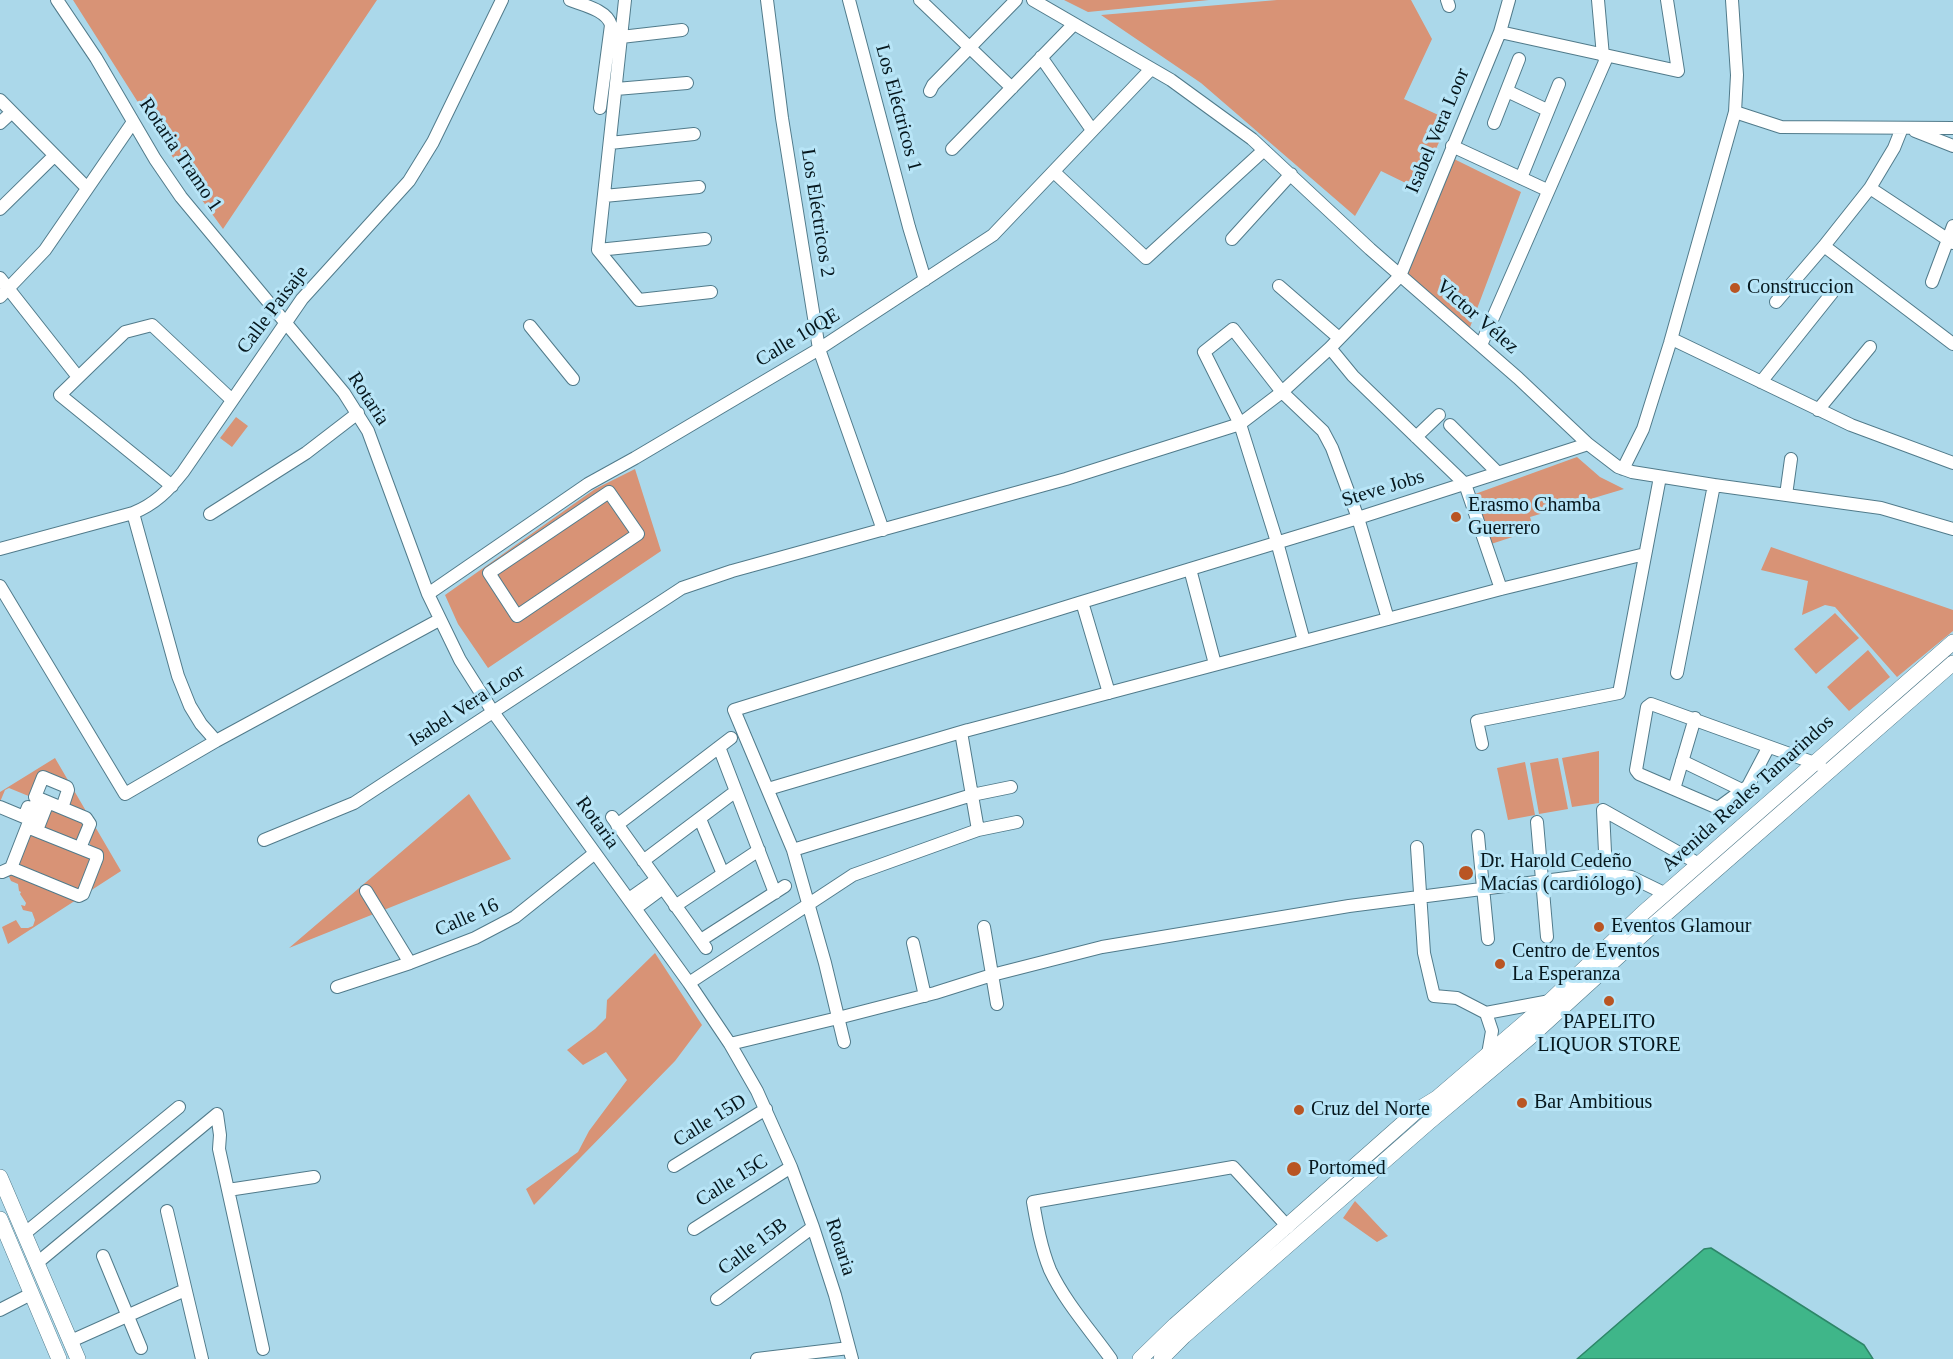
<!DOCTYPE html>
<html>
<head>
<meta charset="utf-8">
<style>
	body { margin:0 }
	canvas { display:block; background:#abd8ea }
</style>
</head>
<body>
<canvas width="1953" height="1359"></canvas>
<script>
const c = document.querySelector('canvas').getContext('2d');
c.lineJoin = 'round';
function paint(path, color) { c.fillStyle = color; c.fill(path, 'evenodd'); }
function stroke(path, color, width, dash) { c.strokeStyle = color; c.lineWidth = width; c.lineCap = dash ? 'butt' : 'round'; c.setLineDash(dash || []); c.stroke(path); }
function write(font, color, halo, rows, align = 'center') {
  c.font = font + ' "Times New Roman",serif'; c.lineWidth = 6; c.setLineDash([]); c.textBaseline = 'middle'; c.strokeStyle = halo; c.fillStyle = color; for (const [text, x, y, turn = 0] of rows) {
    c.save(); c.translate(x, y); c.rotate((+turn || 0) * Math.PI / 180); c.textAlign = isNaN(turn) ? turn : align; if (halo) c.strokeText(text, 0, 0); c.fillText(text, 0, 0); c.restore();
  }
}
const green = new Path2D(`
	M73 0H377L223 229 186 178Z
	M1064 0H1209L1088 12Z
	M1277 0H1411L1432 39 1404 99 1449 120 1418 189 1381 171 1355 216 1201 83 1101 15Z
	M1452 158 1521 192 1469 330 1407 273Z
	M236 417 248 426 232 447 220 438Z
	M1577 457 1600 477 1624 489 1530 517 1534 530 1491 544 1475 494Z
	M635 469 661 551 488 668 458 624 445 595 595 489Z
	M1771 547 1953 610V631L1897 677 1835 607 1825 605 1802 615 1808 581 1761 570Z
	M1835 613 1859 638 1816 674 1794 649Z
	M1868 650 1890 677 1849 711 1827 687Z
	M1599 751V803L1572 807 1562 758Z
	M55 758 121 871 8 944 2 927 16 920 21 928H28L33 926 35 920 32 912 23 910 21 905 25 906 26 903 20 894 21 892 19 891 18 884 11 881 7 872 75 899 88 891 92 849 88 839 93 826 68 808 70 789 42 773 37 776 29 795 31 797 9 788 5 790 0 802V792Z
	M1558 758 1568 809 1539 814 1530 763Z
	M1525 762 1535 815 1508 820 1497 768Z
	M469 794 511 859 289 948Z
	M50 807 87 822 79 842 42 827Z
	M28 831 92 857 78 893 14 867Z
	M655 953 702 1025 675 1061 534 1205 526 1189 578 1152 589 1131 627 1080 606 1052 583 1065 567 1050 595 1029 606 1018 607 1000Z
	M1355 1201 1388 1236 1377 1242 1343 1218Z`);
const water = new Path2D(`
	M1711 1248 1864 1345 1873 1359H1577L1704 1249Z`);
const minor = new Path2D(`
	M57 0 96 58 155 159 181 197 344 393 368 431 428 594 460 660 493 712 689 983 730 1044 757 1091 791 1167 813 1227 835 1295 852 1359
	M570 0C583 5 607 10 611 25L600 108
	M625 0 598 250 639 300 711 292
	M767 0 782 118 819 349 883 530
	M849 0 909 227 925 280
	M920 0 1012 88
	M1033 0 1171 80 1252 139 1370 249 1518 378 1588 444 1618 467 1632 472 1714 485 1881 508 1953 529
	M1447 0 1449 6
	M1500 32 1678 71 1667 0
	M621 37 682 30
	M1041 57 1092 130
	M616 89 687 83
	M930 91 933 85 1016 0
	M1507 91 1547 110
	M0 100 87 188
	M1735 112 1781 127 1953 128
	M0 123 12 112
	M1494 123 1519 59
	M1902 128 1894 148 1870 188 1953 243
	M1915 131 1953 146
	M610 143 694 134
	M1452 146 1547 190
	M952 149 1074 24
	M1054 172 1146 258 1264 150
	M1521 178 1559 84
	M604 196 699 187
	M0 209 54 156
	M1232 239 1291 174
	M1824 246 1953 344
	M598 250 705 239
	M0 278 78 377
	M1932 282 1953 226
	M1279 286 1339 338
	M0 297 45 250 133 122
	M1776 302 1824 246 1870 188 1873 190
	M530 326 573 379
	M1672 339 1851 425 1953 463
	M1481 345 1607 57 1603 56 1598 0
	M1330 348 1353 376 1465 484 1501 589
	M1761 382 1832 293
	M1818 410 1870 347
	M1450 425 1498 473
	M1416 437 1439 415
	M1623 469 1643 429 1670 343 1735 112 1737 75 1732 0
	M172 486 60 395 125 332 152 325 232 400
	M609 492 638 534 517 616 489 573Z
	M1786 495 1791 459
	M133 513 178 676 190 706 201 724 216 741 439 620
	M210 514 306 453 358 413
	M0 549 133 513C155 504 168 491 183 472L302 299 409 181 433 142 502 0
	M1190 569 1215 664
	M0 586 125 794 216 741
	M428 594 588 484 635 458 819 349 993 235 1151 69
	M1304 641 1277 542 1240 424 1204 352 1233 329 1282 392 1323 431 1332 448 1358 518 1388 619
	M1677 673 1714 485
	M1109 693 1082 602 1358 518 1588 444
	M1482 744 1477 721 1619 693 1660 477
	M719 747 775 893
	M1768 748 1748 786 1718 808 1639 774 1636 770 1647 707 1651 704 1820 765
	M1682 761 1744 791
	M768 789 968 730
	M1674 789 1695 718
	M38 798 35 797 43 777 67 787 68 790 62 808
	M0 807 24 817 28 807 32 809
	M1603 810 1699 864
	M1603 810 1606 873
	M612 817 706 948
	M700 819 723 874
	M1537 822 1547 937
	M617 825 731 738
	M37 830 48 802
	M978 830 961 732 1501 589 1645 554
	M1478 836 1488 939
	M264 840 354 803 682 588 732 571 1066 479 1240 424 1282 392 1330 348 1400 276 1500 32 1509 0
	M1417 847 1424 953 1434 996 1457 998 1486 1013 1492 1031 1488 1054
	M793 850 972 795 1011 787
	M643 861 736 791
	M11 868 27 827
	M2 872 11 868 79 896 83 894 97 858V855L27 827 38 798 86 818 90 824 80 848
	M366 891 410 963
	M629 899 656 880
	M675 906 759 850
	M636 908 663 888
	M984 927 997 1004
	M701 940 785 886
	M913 943 925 996
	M689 983 853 875 978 830 1017 822
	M337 987 410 963 475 938 515 917 595 853
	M1486 1013 1550 1001
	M844 1042 825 963 793 850 734 710 1082 602
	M730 1044 838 1018 935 993 992 975 1102 947 1349 906 1606 873 1631 877 1666 894
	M674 1166 766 1109
	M228 1190 314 1177
	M167 1211 202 1359
	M694 1229 791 1167
	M24 1234 179 1107
	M103 1256 141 1348
	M37 1263 217 1114 220 1135 219 1149 263 1349
	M717 1299 813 1227
	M0 1310 31 1294
	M71 1341 185 1290
	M757 1359 849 1348
	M1111 1359C1091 1331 1065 1302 1050 1270 1041 1248 1037 1225 1033 1202L1233 1167 1288 1227`);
const major = new Path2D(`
	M0 1177 78 1359
	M0 1219 59 1359
	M1140 1359 1175 1325 1419 1109 1437 1098 1550 1001 1643 913 1953 642
	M1161 1359 1184 1336 1429 1122 1529 1038 1653 925 1953 663`);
const markers = [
	[1735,288,6,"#b95523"],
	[1456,517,6,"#b95523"],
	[1466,873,8,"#b95523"],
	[1599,927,6,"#b95523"],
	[1500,964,6,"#b95523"],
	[1609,1001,6,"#b95523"],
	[1522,1103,6,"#b95523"],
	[1299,1110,6,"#b95523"],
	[1294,1169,8,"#b95523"]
];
const streetNames = [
	["Los Eléctricos 1",898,108,75],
	["Isabel Vera Loor",1438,131,-67],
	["Rotaria Tramo 1",180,155,56],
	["Los Eléctricos 2",817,213,81],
	["Calle Paisaje",273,310,-53],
	["Victor Vélez",1477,317,41],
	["Calle 10QE",798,338,-31],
	["Rotaria",368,399,57],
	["Steve Jobs",1383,489,-17],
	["Isabel Vera Loor",467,706,-33],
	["Avenida Reales Tamarindos",1748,794,-42],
	["Rotaria",597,823,54],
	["Calle 16",467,918,-24],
	["Calle 15D",710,1121,-32],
	["Calle 15C",732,1181,-32],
	["Calle 15B",753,1247,-37],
	["Rotaria",840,1247,72]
];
const poiNames = [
	["Construccion",1747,288],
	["Erasmo Chamba",1468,506],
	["Guerrero",1468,529],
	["Dr. Harold Cedeño",1480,862],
	["Macías (cardiólogo)",1480,885],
	["Eventos Glamour",1611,927],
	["Centro de Eventos",1512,952],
	["La Esperanza",1512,975],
	["PAPELITO",1609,1023,"center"],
	["LIQUOR STORE",1609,1046,"center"],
	["Bar Ambitious",1534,1103],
	["Cruz del Norte",1311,1110],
	["Portomed",1308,1169]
];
paint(green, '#d89376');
paint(water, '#3fb689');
stroke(water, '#2e8669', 1.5);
stroke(minor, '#517b8b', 14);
stroke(major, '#517b8b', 16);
stroke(minor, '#fff', 12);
stroke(major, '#fff', 15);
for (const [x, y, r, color] of markers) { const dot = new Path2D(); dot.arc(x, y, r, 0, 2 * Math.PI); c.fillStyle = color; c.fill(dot); stroke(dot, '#b8e5f7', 2); }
write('20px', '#06171d', '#b8e5f7', streetNames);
write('20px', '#06171d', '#b8e5f7', poiNames, 'left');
</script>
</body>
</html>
